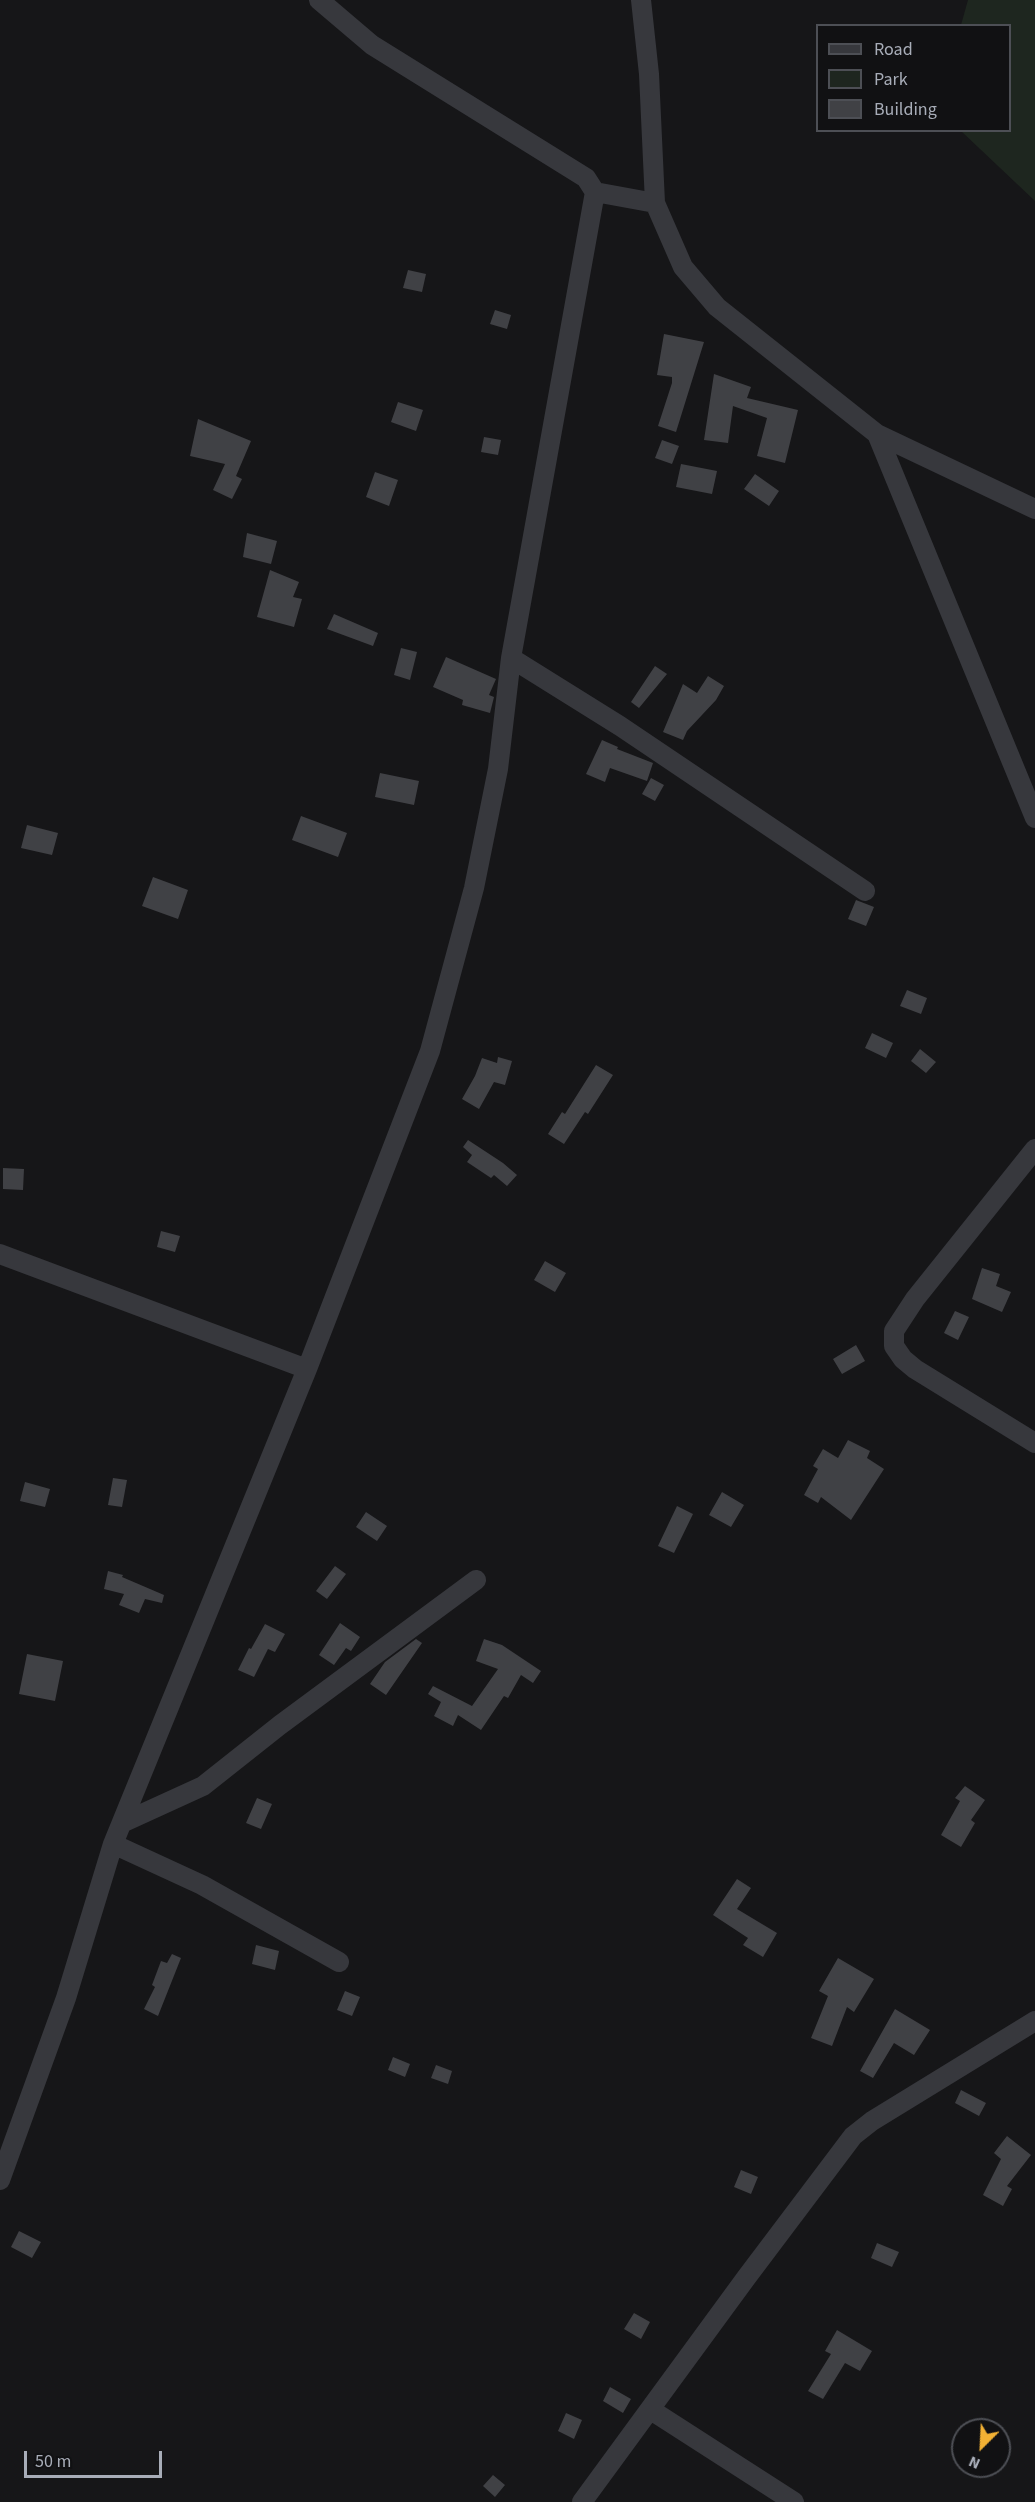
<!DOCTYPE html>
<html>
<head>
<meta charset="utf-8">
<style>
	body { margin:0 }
	#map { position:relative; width:1035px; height:2502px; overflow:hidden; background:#161618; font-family:"Source Sans 3",sans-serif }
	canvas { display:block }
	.legend { position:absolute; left:816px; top:24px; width:195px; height:108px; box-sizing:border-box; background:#111113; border:2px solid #4d4f55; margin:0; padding:8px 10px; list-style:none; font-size:18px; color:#a8adb8 }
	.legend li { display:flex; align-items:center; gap:12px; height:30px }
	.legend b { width:30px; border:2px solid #4d4f55 }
	.north { position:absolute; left:951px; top:2418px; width:60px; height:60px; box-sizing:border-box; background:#111113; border:2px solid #4d4f55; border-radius:50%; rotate:204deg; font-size:16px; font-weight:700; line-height:24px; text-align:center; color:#a8adb8 }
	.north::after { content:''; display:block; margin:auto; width:21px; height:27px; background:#f2b134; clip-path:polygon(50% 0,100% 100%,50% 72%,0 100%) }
	.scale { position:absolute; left:24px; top:2451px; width:138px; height:27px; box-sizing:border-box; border:3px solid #a8adb8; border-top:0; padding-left:8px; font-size:18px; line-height:21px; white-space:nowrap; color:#a8adb8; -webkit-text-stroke:4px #111113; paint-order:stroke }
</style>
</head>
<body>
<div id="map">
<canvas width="1035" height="2502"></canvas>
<ul class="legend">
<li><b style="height:8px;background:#37383d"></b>Road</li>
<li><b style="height:16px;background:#1e261f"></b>Park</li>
<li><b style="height:16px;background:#404145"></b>Building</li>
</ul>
<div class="north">N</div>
<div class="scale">50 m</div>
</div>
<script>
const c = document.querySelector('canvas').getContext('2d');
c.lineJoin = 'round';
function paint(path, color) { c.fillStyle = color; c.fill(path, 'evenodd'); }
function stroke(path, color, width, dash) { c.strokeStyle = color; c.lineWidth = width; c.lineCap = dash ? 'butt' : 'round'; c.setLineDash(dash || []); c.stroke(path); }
const green = new Path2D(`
	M968 0H1035V201L961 131 1010 130V26L961 25Z`);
const building = new Path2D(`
	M408 270 426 274 422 292 403 288Z
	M495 310 511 315 507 329 490 324Z
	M664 334 704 342 676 432 658 426 672 383V377L657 375Z
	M714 374 751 387 747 398 798 410 785 463 757 456 767 418 733 406 728 443 704 440Z
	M398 402 423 410 416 431 391 422Z
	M198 419 251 441 236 476 242 479 232 499 213 490 225 464 190 456Z
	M484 437 501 440 498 455 481 452Z
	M662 440 679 446 672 464 655 458Z
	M681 464 717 471 712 494 676 487Z
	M375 472 398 480 389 506 366 497Z
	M755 474 779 491 769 506 744 489Z
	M247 533 277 541 271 564 243 557Z
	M270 570 299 582 293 597 302 599 294 627 257 617Z
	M334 614 378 633 373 646 327 629Z
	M401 648 417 652 410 680 394 675Z
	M446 657 496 679 489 695 494 697 490 713 462 705 463 700 433 687Z
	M655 666 667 674 639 708 631 702Z
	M708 676 724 686 716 700 687 731 683 740 663 732 683 684 697 693Z
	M602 740 618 747 617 749 653 763 647 781 610 768 605 782 586 774Z
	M380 773 419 781 414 805 375 797Z
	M651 778 664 785 655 801 642 794Z
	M301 816 347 833 338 857 292 840Z
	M27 825 58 833 52 855 21 848Z
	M153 877 188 890 178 919 142 906Z
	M856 900 874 907 866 926 848 919Z
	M907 990 927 998 921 1014 900 1006Z
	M872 1033 893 1043 886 1058 865 1048Z
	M920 1049 936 1062 926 1073 911 1061Z
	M498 1057 512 1061 505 1085 494 1082 479 1109 462 1099 475 1076 482 1058 497 1063Z
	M596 1065 613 1075 588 1114 585 1112 564 1144 548 1134 562 1112 565 1114Z
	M468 1140 503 1163 517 1175 507 1186 494 1175 491 1178 467 1162 472 1155 463 1147Z
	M3 1168 24 1169 23 1190 3 1189Z
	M161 1231 180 1236 175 1252 157 1247Z
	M545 1261 566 1273 555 1292 534 1280Z
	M982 1268 1000 1274 996 1286 1011 1292 1002 1312 972 1299Z
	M955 1311 969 1317 958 1340 944 1333Z
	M856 1345 865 1361 842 1374 833 1359Z
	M848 1440 870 1451 867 1458 884 1469 851 1520 821 1497 818 1503 804 1495 818 1469 813 1466 823 1449 838 1458Z
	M113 1478 127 1480 122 1507 108 1505Z
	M25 1482 50 1489 45 1507 20 1501Z
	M722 1492 744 1505 731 1527 709 1515Z
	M677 1506 693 1514 674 1553 658 1546Z
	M366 1512 387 1526 377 1541 356 1527Z
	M335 1566 346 1574 327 1599 316 1591Z
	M108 1571 123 1575 122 1577 164 1595 162 1603 145 1599 139 1613 119 1605 124 1594 104 1589Z
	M340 1623 360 1637 351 1651 346 1648 334 1665 319 1655Z
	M265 1624 285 1634 275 1652 268 1649 254 1677 238 1670 249 1648 251 1649Z
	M416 1639 422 1643 386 1695 370 1684 385 1662Z
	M484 1639 502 1645 541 1671 533 1683 521 1675 508 1698 504 1696 481 1730 458 1715 453 1726 434 1716 441 1702 428 1694 433 1686 472 1706 498 1669 476 1661Z
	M27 1654 63 1661 55 1701 19 1694Z
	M965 1786 985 1800 971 1820 975 1823 961 1847 941 1835 960 1801 955 1798Z
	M257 1798 272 1804 261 1829 246 1823Z
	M737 1879 751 1888 737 1909 777 1933 763 1957 743 1945 748 1938 713 1915Z
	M256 1945 279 1951 275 1970 252 1964Z
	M172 1954 181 1958 158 2016 144 2009 155 1987 152 1985 161 1961 167 1963Z
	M838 1958 874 1979 854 2012 847 2007 832 2046 811 2038 828 1996 819 1991Z
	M345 1991 360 1997 352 2016 337 2010Z
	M895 2009 930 2030 914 2055 894 2043 873 2078 860 2071Z
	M393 2057 410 2064 405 2077 388 2070Z
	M436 2065 452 2071 448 2084 431 2078Z
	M961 2090 986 2103 979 2116 955 2103Z
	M1007 2136 1031 2155 1007 2186 1012 2189 1003 2206 983 2195 1001 2159 994 2153Z
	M741 2170 758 2177 751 2194 734 2187Z
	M19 2231 41 2242 32 2258 11 2247Z
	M877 2243 899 2252 892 2267 871 2258Z
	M634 2313 650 2322 641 2339 624 2329Z
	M837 2330 872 2351 860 2371 845 2363 823 2399 808 2391 831 2354 825 2351Z
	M610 2387 631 2399 623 2413 603 2401Z
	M566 2413 582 2420 574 2439 558 2431Z
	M493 2475 505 2485 495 2497 483 2486Z`);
const street = new Path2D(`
	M319 0 372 45 586 178 595 192 655 203
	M641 0 649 74 655 203 683 267 717 307 877 434 1035 509
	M877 434 1035 818
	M511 658 620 726 865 891
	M1035 1149 915 1299 894 1331V1346L903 1359 915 1369 1035 1443
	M0 1254 307 1369
	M122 1823 203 1786 280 1725 476 1580
	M113 1844 202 1885 339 1962
	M0 2180 66 1998 113 1844 307 1369 430 1051 474 888 498 769 511 658 595 192
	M651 2410 794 2502
	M582 2502 746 2278 853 2136 872 2121 1035 2021`);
paint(green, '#1e261f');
paint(building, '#404145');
stroke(street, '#37383d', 20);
</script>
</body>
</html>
